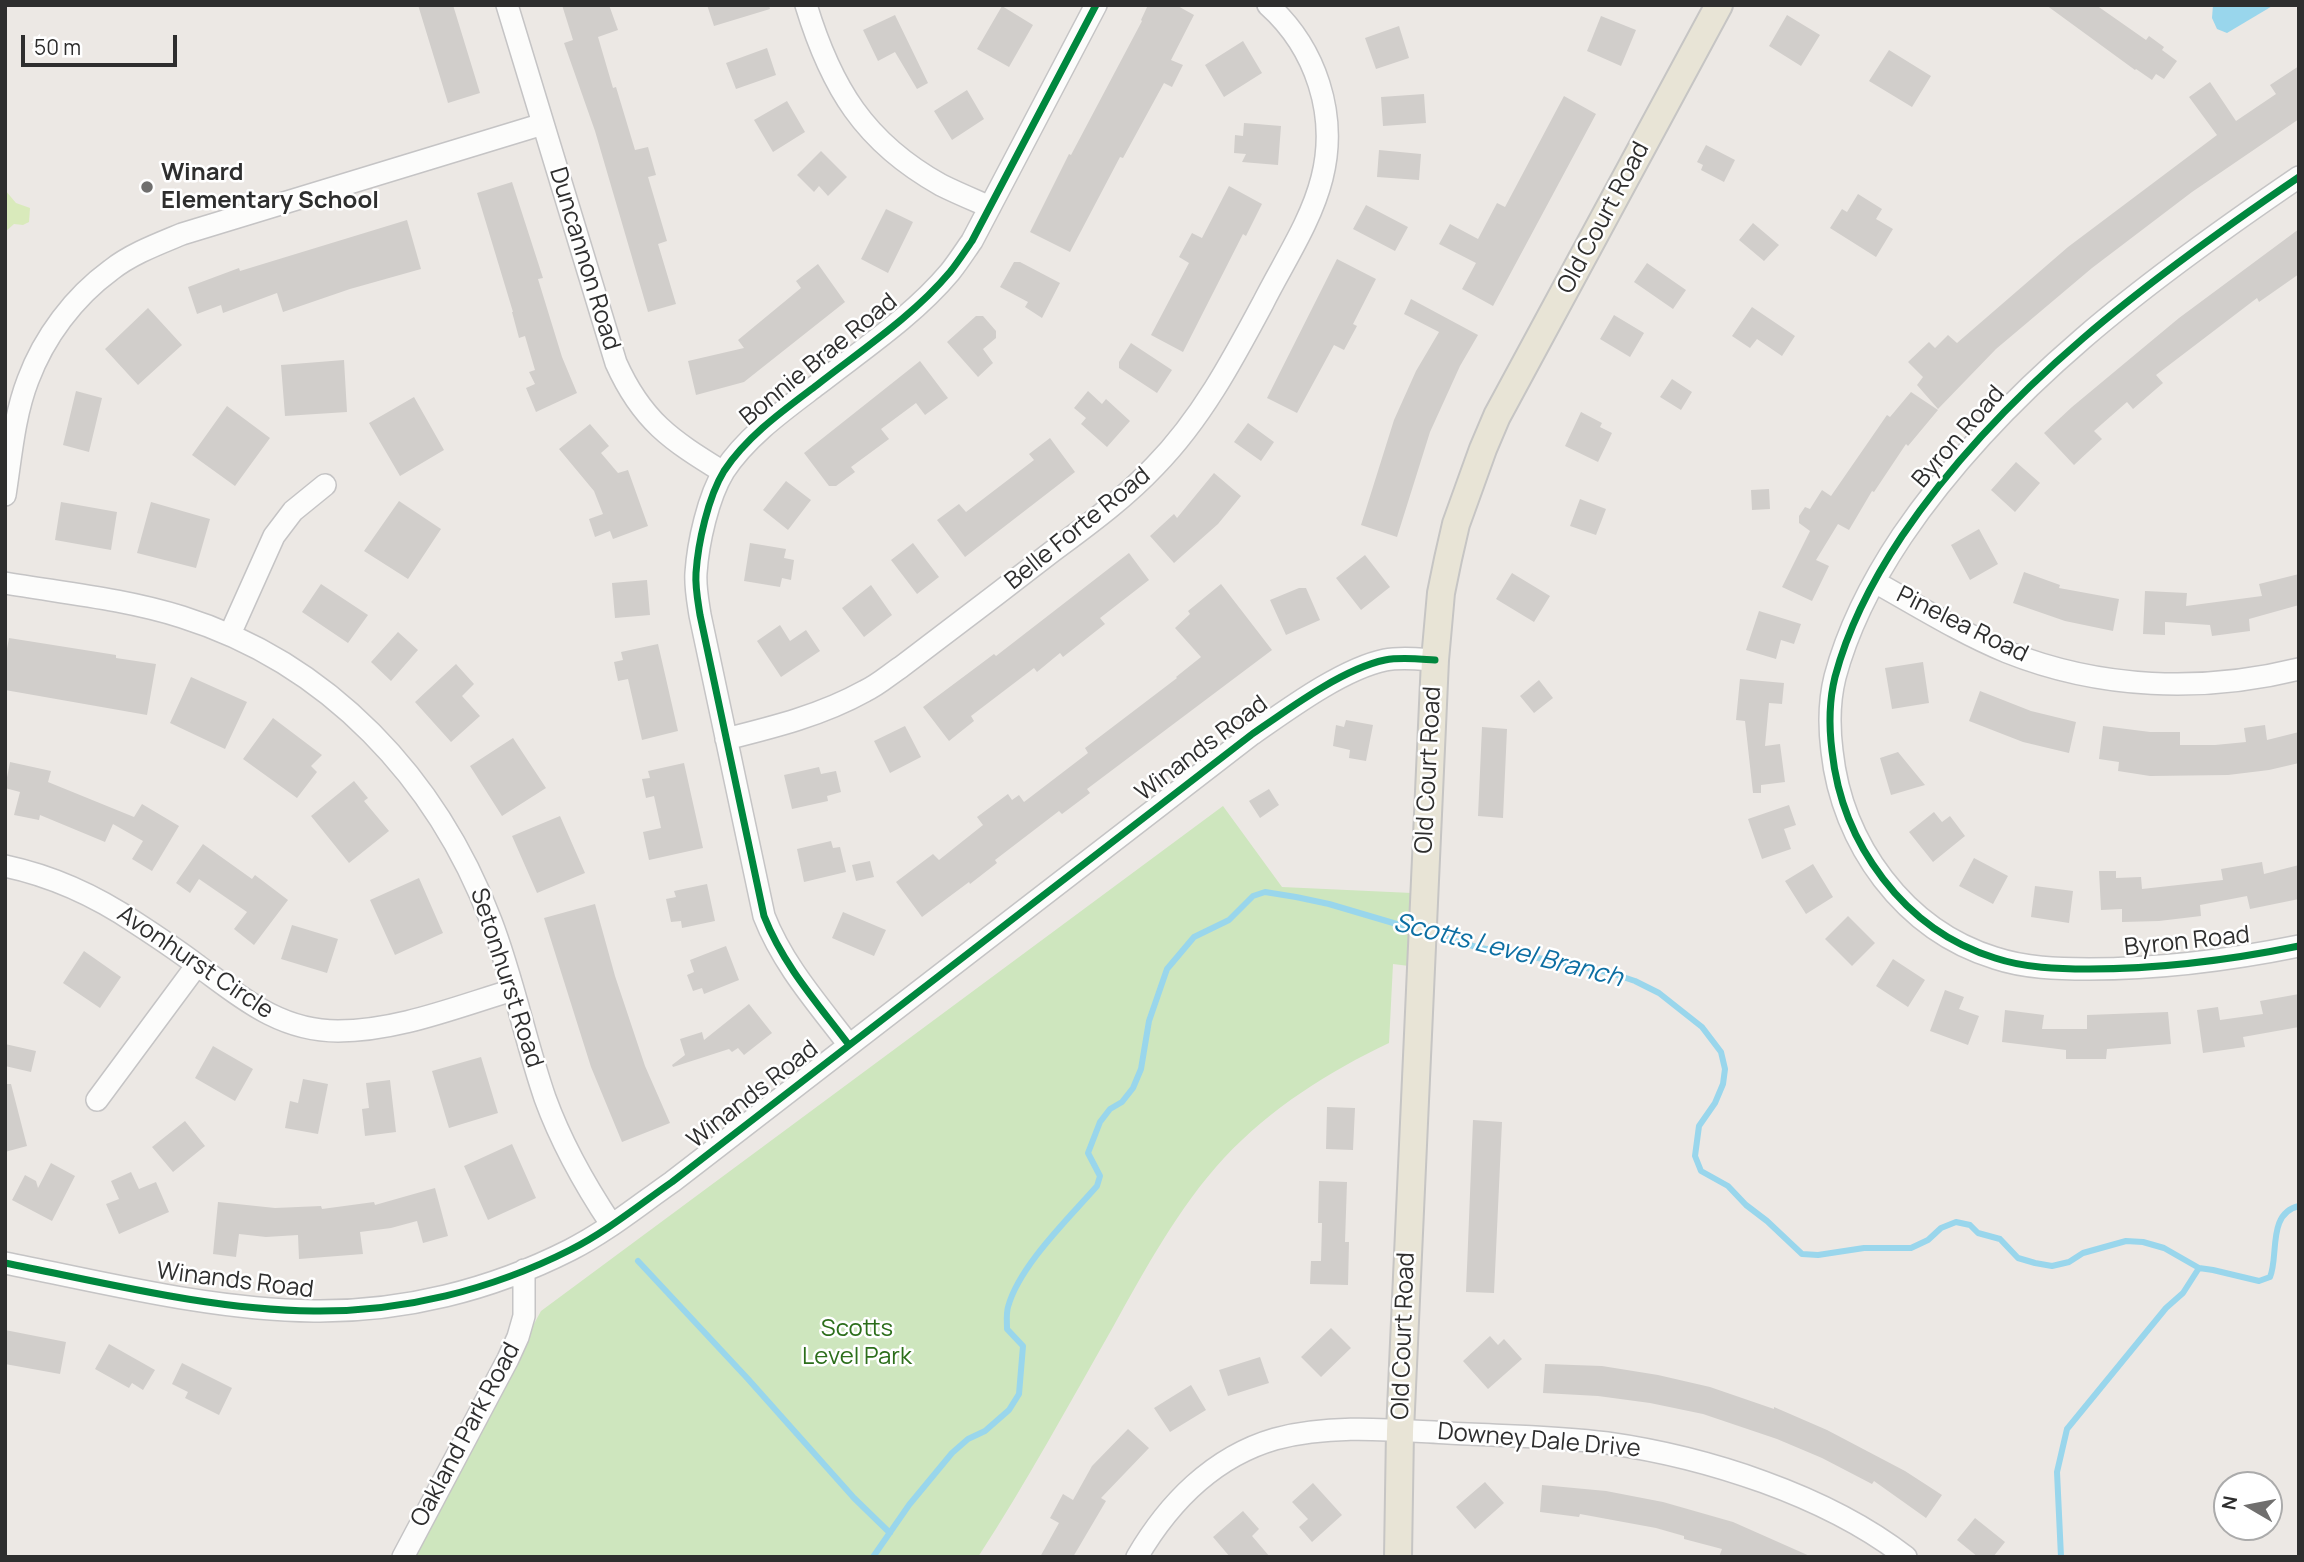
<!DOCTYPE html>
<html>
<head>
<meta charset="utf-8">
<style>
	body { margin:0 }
	#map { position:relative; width:2304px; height:1562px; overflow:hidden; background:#ece8e4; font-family:Manrope,sans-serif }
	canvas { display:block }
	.frame { position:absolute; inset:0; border:7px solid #2e2e2e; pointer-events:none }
	.north { position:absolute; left:2213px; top:1471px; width:70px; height:70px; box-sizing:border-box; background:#fff; border:2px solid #ababab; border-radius:50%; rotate:280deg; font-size:19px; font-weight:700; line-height:28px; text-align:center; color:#2e2e2e }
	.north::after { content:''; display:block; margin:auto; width:24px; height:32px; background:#706f6e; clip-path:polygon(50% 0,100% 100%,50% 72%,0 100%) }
	.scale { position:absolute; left:21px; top:35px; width:156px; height:32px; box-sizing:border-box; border:4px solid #2e2e2e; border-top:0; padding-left:9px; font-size:21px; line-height:24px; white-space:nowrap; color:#2e2e2e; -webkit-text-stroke:5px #fff; paint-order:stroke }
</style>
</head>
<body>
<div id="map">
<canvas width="2304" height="1562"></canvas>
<div class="frame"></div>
<div class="north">N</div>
<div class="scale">50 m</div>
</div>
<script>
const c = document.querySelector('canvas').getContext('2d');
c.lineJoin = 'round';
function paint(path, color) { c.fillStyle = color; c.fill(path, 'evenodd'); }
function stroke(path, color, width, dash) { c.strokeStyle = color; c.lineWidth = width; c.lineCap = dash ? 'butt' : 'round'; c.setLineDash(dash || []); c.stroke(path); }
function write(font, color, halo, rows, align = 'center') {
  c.font = font + ' Manrope,sans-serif'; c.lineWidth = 5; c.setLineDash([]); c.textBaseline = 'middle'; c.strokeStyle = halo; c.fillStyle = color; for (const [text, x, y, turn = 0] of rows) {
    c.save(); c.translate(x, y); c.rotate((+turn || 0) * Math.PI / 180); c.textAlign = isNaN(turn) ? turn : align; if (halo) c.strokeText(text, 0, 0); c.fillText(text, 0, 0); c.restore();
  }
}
const green = new Path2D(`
	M1223 806 1282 887 1412 893 1409 966 1393 964 1389 1043C1328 1072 1271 1108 1224 1158 1178 1208 1146 1268 1113 1327 1069 1404 1027 1482 978 1557H407L541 1311Z`);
const pitch = new Path2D(`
	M5 190 16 203 30 208 29 222 23 225 14 224 5 232Z`);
const water = new Path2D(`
	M2213 5H2274L2227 33 2217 29 2212 18Z`);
const stream = new Path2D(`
	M1431 934 1480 948 1509 952 1611 973 1635 981 1659 993 1702 1027 1721 1052 1725 1069 1723 1084 1715 1103 1699 1126 1695 1156 1701 1171 1728 1186 1746 1205 1767 1221 1802 1254 1818 1255 1864 1248H1911L1928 1240 1941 1228 1956 1222 1970 1225 1978 1233 2000 1239 2018 1258 2035 1263 2052 1266 2069 1262 2083 1253 2126 1241 2143 1242 2164 1248 2199 1268 2213 1270 2259 1281 2270 1277C2279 1256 2267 1213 2299 1206
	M638 1261 748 1379 854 1498 890 1533
	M873 1557 909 1505 952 1453 968 1439 985 1431 1009 1410 1019 1394 1023 1346 1007 1329C1007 1321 1006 1314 1008 1307 1019 1266 1069 1218 1097 1186L1100 1176 1088 1153 1100 1122 1110 1109 1122 1102 1133 1088 1141 1069 1149 1021 1167 969 1194 937 1229 920 1253 896 1265 892 1296 897 1329 904 1417 930
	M2061 1557 2057 1472 2067 1429 2166 1308 2183 1293 2199 1268`);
const building = new Path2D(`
	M418 5H453L480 93 448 103Z
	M562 5H609L618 30 598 37 613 88 616 87 635 150 648 147 656 175 648 177 667 241 658 244 676 304 648 312 595 131 564 43 573 40Z
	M707 5H769L770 9 714 26Z
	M1148 5H1176L1194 15 1171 60 1183 65 1172 87 1164 83 1123 158 1120 157 1070 252 1030 232 1069 154 1071 155 1142 21 1141 20Z
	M2046 5H2096L2146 40 2149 36 2164 47 2162 50 2177 61 2164 79 2156 74 2152 80 2136 69 2135 70Z
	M1002 6 1033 25 1009 67 977 49Z
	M895 15 928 83 917 89 895 52 878 61 863 30Z
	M1787 15 1820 35 1801 66 1769 46Z
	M1601 16 1636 30 1621 66 1587 51Z
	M1399 26 1409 58 1376 69 1365 38Z
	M1243 41 1262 73 1224 97 1205 65Z
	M767 48 776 75 736 89 726 63Z
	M1889 50 1931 76 1912 107 1869 81Z
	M2299 66V119L2192 192 2092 268 1996 349 1938 409 1917 385 1923 377 1908 362 1929 342 1935 348 1948 335 1957 343 2068 247 2217 135 2189 97 2210 82 2236 121 2276 94 2270 85Z
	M967 90 984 119 952 140 934 111Z
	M1424 94 1426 123 1383 126 1381 97Z
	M1564 96 1596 114 1493 306 1462 289 1476 263 1439 244 1450 224 1478 239 1497 203 1505 207Z
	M787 101 805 132 773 152 754 120Z
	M1244 123 1281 126 1278 165 1242 162 1246 154 1234 153 1235 135 1243 136Z
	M1706 145 1735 160 1724 182 1701 170 1703 165 1697 162Z
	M1379 150 1421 154 1419 180 1377 177Z
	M821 151 847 177 828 196 819 186 814 192 797 175Z
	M512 182 543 278 538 279 562 357 577 393 536 412 526 388 535 384 529 372 535 370 525 336 519 338 512 312H513L477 193Z
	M1229 186 1262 204 1246 236 1243 234 1183 352 1151 335 1189 263 1179 257 1192 233 1202 238Z
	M1858 194 1882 209 1876 219 1893 229 1876 257 1830 228 1842 209 1847 212Z
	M1366 205 1408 227 1395 251 1353 229Z
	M886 209 913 222 888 273 861 259Z
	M407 220 421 269 350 289 283 312 277 293 223 313 221 305 197 314 188 287 239 268 240 271Z
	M1753 223 1779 245 1764 261 1739 240Z
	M2299 229V274L2259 302 2257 298 2156 375 2163 383 2133 409 2127 402 2094 431 2102 439 2074 465 2044 433 2072 407 2179 318Z
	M1337 259 1376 279 1353 324 1357 326 1344 350 1334 345 1297 413 1267 398Z
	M1014 262H1020L1060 283 1042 318 1025 307 1028 302 1000 287Z
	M1647 263 1686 290 1673 309 1634 282Z
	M818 264 845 302 744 382 696 395 688 361 744 348 738 340 801 288 796 281Z
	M1411 299 1478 335 1460 366 1430 432 1397 537 1361 525 1394 420 1416 371 1439 332 1404 314Z
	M1752 307 1795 336 1782 356 1757 339 1750 348 1732 336Z
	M148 308 182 345 138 385 105 349Z
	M1614 315 1644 333 1630 357 1600 339Z
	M976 316H983L996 331V338L983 349 993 363 978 377 947 342Z
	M1131 343 1172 370 1157 393 1119 368V362Z
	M344 360 347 412 285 416 281 365Z
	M920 361 948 398 925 415 916 403 881 429 889 439 851 467 855 472 836 486H829L804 453Z
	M1672 379 1692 392 1681 410 1660 397Z
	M76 391 102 398 89 452 63 445Z
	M1088 391 1102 404 1106 399 1130 421 1107 447 1081 424 1086 418 1074 408Z
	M1911 392 1938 410 1908 446 1906 444 1874 492 1872 491 1849 530 1838 524 1816 560 1829 566 1812 601 1782 587 1810 531 1799 523V516L1805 507 1810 509 1822 490 1831 496 1887 415 1890 417Z
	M414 397 444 450 400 476 369 423Z
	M227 406 270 438 235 486 192 455Z
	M1581 412 1602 423 1600 427 1612 433 1598 462 1565 446Z
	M1248 423 1274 442 1261 461 1234 442Z
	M590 424 609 446 601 453 618 473 628 470 648 526 613 539 610 531 595 537 589 519 603 514 594 491 559 449Z
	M1050 438 1075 472 965 557 937 520 959 504 966 512 1034 460 1029 454Z
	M2016 462 2040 483 2015 512 1991 490Z
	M1214 473 1241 496 1218 524 1174 563 1150 536 1174 514 1177 518Z
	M786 481 811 500 788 530 763 510Z
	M1769 489 1770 509 1752 510 1751 490Z
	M1580 499 1606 509 1596 535 1570 526Z
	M399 501 441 529 408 579 364 551Z
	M61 502 117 512 111 550 55 540Z
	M151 502 210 519 196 568 137 553Z
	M1979 529 1998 564 1970 580 1951 545Z
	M750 543 786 549 784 558 794 560 791 580 782 578 780 587 744 581Z
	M913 543 939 577 917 594 891 560Z
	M1129 553 1149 580 1100 618 1105 624 1063 657 1060 653 1037 672 1034 668 971 716 974 721 949 741 923 707 994 654 996 656Z
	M1365 555 1390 587 1361 610 1336 578Z
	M2024 572 2060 585 2059 588 2119 599 2113 631 2065 621 2013 603Z
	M1512 573 1550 596 1534 622 1496 599Z
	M2299 574V605L2249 619 2250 631 2212 636 2210 625 2165 622V635L2143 634 2145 591 2187 593 2186 606 2262 596 2259 584Z
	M647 580 650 615 615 618 612 583Z
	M321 584 368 615 348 643 302 612Z
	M1221 584 1272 650 1087 789 1090 793 1062 814 1059 811 995 860 997 863 970 884 969 882 922 917 896 882 933 854 939 860 983 825 977 817 1008 794 1012 800 1019 795 1024 802 1088 753 1085 748 1177 678 1176 677 1201 657 1175 628 1190 614 1188 611Z
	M871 585 892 615 864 637 842 608Z
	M1299 588H1306L1320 620 1286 635 1270 600Z
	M1759 611 1801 624 1794 644 1781 640 1776 659 1746 650Z
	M780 625 790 641 806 630 820 651 781 677 757 641Z
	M398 632 418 650 391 681 371 662Z
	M9 638 116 655V658L156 664 147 715 5 690V660Z
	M658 644 678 731 642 740 628 679 618 681 614 662 623 660 621 652Z
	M1923 662 1929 703 1892 709 1885 668Z
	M456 664 474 684 462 696 480 716 451 742 415 702Z
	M191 677 247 702 225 749 170 723Z
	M1740 679 1784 683 1782 704 1769 703 1765 746 1780 744 1785 782 1761 785V793H1753L1745 721 1736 720Z
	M1539 680 1553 698 1534 713 1520 696Z
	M1980 691 2031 711 2076 722 2069 753 2023 742 1969 721Z
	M273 718 322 755 311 766 317 772 297 798 243 759Z
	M1346 720 1373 725 1366 761 1349 758 1350 750 1333 746 1336 725 1344 727Z
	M2265 725 2267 740 2299 732V763L2269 770 2228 775 2150 776 2118 771 2119 762 2099 759 2103 726 2150 732H2180V745H2215L2246 742 2244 728Z
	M905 726 921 757 890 773 874 741Z
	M1482 727 1507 729 1503 818 1478 816Z
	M513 738 546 788 502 816 470 766Z
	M1898 752 1925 785 1891 795 1880 758Z
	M10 762 51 771 48 782 134 817 142 804 179 826 152 871 132 859 143 841 113 824 105 842 40 815 39 820 14 815 20 792 5 788Z
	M684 763 703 848 649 860 643 832 661 828 654 796 646 798 642 779 650 778 648 771Z
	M819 767 821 774 836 771 841 792 827 796 828 801 792 809 784 775Z
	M354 781 368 798 364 801 389 831 349 863 311 816Z
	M1269 789 1279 805 1260 818 1249 801Z
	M1789 805 1796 825 1784 829 1791 849 1762 859 1748 819Z
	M1934 812 1942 822 1950 816 1965 836 1933 862 1909 832Z
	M560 816 585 873 537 893 512 836Z
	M831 841 833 848 840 847 846 872 804 882 797 849Z
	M203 844 252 879 255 875 288 900 254 945 234 929 247 912 199 879 190 893 176 883Z
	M1974 858 2008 876 1993 904 1959 886Z
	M870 861 874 877 856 881 852 865Z
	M2262 862 2264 874 2299 865V899L2250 909 2247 896 2200 905 2201 916 2159 921 2122 922V909L2101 910 2099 871H2116V878L2141 877 2142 889 2223 880 2221 869Z
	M1813 864 1833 897 1806 914 1785 881Z
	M419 878 443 933 395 955 370 900Z
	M707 884 715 921 682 928 681 921 671 922 666 899 676 897 674 891Z
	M2035 886 2073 891 2069 923 2031 917Z
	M595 904 615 976 645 1066 670 1123 622 1142 591 1067 544 918Z
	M843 912 886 930 874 956 832 938Z
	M1848 916 1875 943 1852 966 1825 939Z
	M292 925 338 939 327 973 281 959Z
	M726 946 739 980 704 994 702 988 693 991 687 975 694 972 690 960Z
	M84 951 121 977 100 1008 63 983Z
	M1893 959 1925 980 1908 1007 1876 986Z
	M1945 990 1964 997 1959 1009 1979 1016 1968 1045 1930 1031Z
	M2299 994V1027L2243 1037 2245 1047 2203 1053 2197 1010 2218 1007 2220 1020 2263 1014 2260 1001Z
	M749 1004 772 1033 744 1055 738 1048 732 1052 729 1049 673 1067 672 1065 685 1055 680 1039 702 1032 704 1040Z
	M2005 1010 2044 1015 2042 1029H2087V1015L2168 1012 2171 1044 2107 1049 2106 1059H2066V1050L2002 1042Z
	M5 1044 36 1051 31 1072 5 1066Z
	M213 1046 253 1069 235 1101 195 1078Z
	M481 1057 498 1113 449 1128 432 1071Z
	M303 1079 328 1084 318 1134 285 1128 290 1101 298 1103Z
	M390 1080 396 1132 365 1136 362 1109 369 1108 366 1083Z
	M5 1084H11L27 1146 5 1152Z
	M1327 1107 1355 1108 1353 1150 1326 1149Z
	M1473 1120 1502 1122 1494 1293 1466 1292Z
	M185 1121 205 1146 173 1172 152 1147Z
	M512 1144 536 1198 488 1220 464 1166Z
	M51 1163 75 1176 52 1221 12 1200 25 1175 36 1181 38 1188Z
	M131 1172 139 1189 156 1182 169 1212 119 1234 106 1204 119 1199 111 1181Z
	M1319 1181 1347 1182 1345 1242H1349L1348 1285 1310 1284 1311 1261H1321L1322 1223H1318Z
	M435 1188 448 1236 423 1243 417 1221 391 1228 360 1232 363 1254 299 1259 298 1235 266 1237 239 1234 236 1257 213 1254 218 1202 275 1208 321 1206 322 1209 374 1202 375 1205Z
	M1331 1328 1351 1348 1321 1377 1301 1357Z
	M5 1330 66 1342 60 1374 5 1364Z
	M1490 1336 1498 1345 1504 1339 1522 1359 1488 1389 1463 1361Z
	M109 1344 155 1370 143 1390 132 1383 129 1388 95 1369Z
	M1260 1357 1269 1383 1228 1396 1219 1370Z
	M182 1363 232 1388 219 1415 185 1398 188 1392 172 1384Z
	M1545 1364 1602 1366 1658 1375 1710 1387 1774 1409V1407L1827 1430 1905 1471 1942 1495 1926 1518 1874 1481 1872 1484 1822 1458 1777 1439 1703 1414 1650 1403 1598 1396 1543 1393Z
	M1191 1385 1206 1410 1170 1432 1154 1408Z
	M1128 1429 1149 1448 1101 1498 1106 1501 1073 1557H1040L1059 1523 1050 1518 1063 1494 1073 1500 1092 1466Z
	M1485 1482 1504 1503 1475 1529 1456 1507Z
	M1313 1483 1342 1515 1312 1542 1299 1527 1308 1519 1292 1502Z
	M1542 1485 1606 1491 1663 1502 1733 1522 1812 1557H1719L1722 1549 1684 1539V1536L1656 1528 1580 1514 1579 1517 1540 1512Z
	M1243 1511 1259 1529 1252 1536 1270 1557H1230L1213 1537Z
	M1975 1518 2005 1542 1993 1557H1978L1957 1540Z`);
const minor = new Path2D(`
	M507 5 616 363C642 421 671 440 723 472
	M806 5C831 87 864 142 941 185 957 193 974 200 990 207
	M2299 177C2152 277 2003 387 1902 536 1874 578 1848 628 1835 677 1829 701 1829 727 1832 751 1842 844 1904 930 1995 958 2025 968 2058 969 2089 969 2160 969 2230 960 2299 946
	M5 495C11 457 14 416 28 380 44 337 74 297 111 270 131 254 158 244 182 234L543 124
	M1875 582C1918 606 1961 633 2007 652 2100 689 2202 693 2299 669
	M5 583C64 593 125 599 182 617 329 663 437 779 491 921 513 978 525 1040 545 1098 561 1142 585 1185 611 1224
	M230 634 274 536 293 511 325 485
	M726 739C774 727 822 715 865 691 878 685 889 675 901 667 950 630 1000 592 1049 554 1085 527 1123 500 1155 466 1201 419 1232 361 1263 303 1283 263 1311 222 1322 178 1338 115 1316 48 1268 5
	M5 866C52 876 96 896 136 923 156 936 177 950 197 965 241 997 279 1031 338 1031 397 1031 456 1007 513 990
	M849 1045C818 1004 783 965 764 916L700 615C698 602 695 587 696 573 698 543 708 497 724 471 747 436 784 410 817 385 863 349 913 316 950 272 958 262 965 251 972 241L1096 5
	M97 1100 197 965
	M5 1263C106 1283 212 1310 314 1311 403 1312 491 1290 570 1250 606 1232 639 1205 672 1182L1251 735C1287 710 1342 669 1385 660 1401 657 1418 659 1435 660
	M403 1557 508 1359 518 1337 524 1316V1270
	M1137 1557C1168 1504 1213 1457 1275 1439 1331 1424 1391 1430 1448 1433 1501 1436 1555 1436 1607 1443 1706 1457 1826 1495 1906 1557`);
const major = new Path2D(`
	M1398 1557 1400 1431 1435 660 1441 593 1448 559 1456 524 1483 449 1497 416 1719 5`);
const cycleway = new Path2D(`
	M2299 177C2152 277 2003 387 1902 536 1874 578 1848 628 1835 677 1829 701 1829 727 1832 751 1842 844 1904 930 1995 958 2025 968 2058 969 2089 969 2160 969 2230 960 2299 946
	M849 1045C818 1004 783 965 764 916L700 615C698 602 695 587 696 573 698 543 708 497 724 471 747 436 784 410 817 385 863 349 913 316 950 272 958 262 965 251 972 241L1096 5
	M5 1263C106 1283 212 1310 314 1311 403 1312 491 1290 570 1250 606 1232 639 1205 672 1182L1251 735C1287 710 1342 669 1385 660 1401 657 1418 659 1435 660`);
const markers = [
	[147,187,7,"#706f6e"]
];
const poiNames = [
	["Winard",161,173],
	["Elementary School",161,201]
];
const streetNames = [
	["Old Court Road",1604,218,-62],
	["Duncannon Road",584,259,73],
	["Bonnie Brae Road",819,360,-39],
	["Byron Road",1959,437,-49],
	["Belle Forte Road",1078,529,-39],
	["Pinelea Road",1962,625,26],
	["Winands Road",1202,749,-37],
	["Old Court Road",1429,770,-87],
	["Byron Road",2187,942,-6],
	["Avonhurst Circle",195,963,34],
	["Setonhurst Road",506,978,72],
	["Winands Road",753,1095,-38],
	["Winands Road",235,1281,7],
	["Old Court Road",1404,1336,-88],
	["Oakland Park Road",466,1435,-62],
	["Downey Dale Drive",1539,1441,5]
];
const parkNames = [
	["Scotts",857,1329],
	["Level Park",857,1357]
];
const waterNames = [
	["Scotts Level Branch",1508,951,14]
];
paint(green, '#cee6be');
paint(pitch, '#d9eabb');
paint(water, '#99d6ec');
stroke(stream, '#99d6ec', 6);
paint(building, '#d1cecb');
stroke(minor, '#c5c4c5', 24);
stroke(major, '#c6c5c4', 30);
stroke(minor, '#fcfcfb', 21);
stroke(major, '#e8e4d6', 26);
stroke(cycleway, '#00873e', 7);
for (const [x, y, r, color] of markers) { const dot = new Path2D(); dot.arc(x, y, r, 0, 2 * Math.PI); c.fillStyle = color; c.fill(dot); stroke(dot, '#fff', 2.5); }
write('bold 24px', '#2e2e2e', '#fff', poiNames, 'left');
write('24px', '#2e2e2e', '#fff', streetNames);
write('24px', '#2c6e1b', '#fff', parkNames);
write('italic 26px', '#0d6fa3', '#fff', waterNames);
</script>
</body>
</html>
